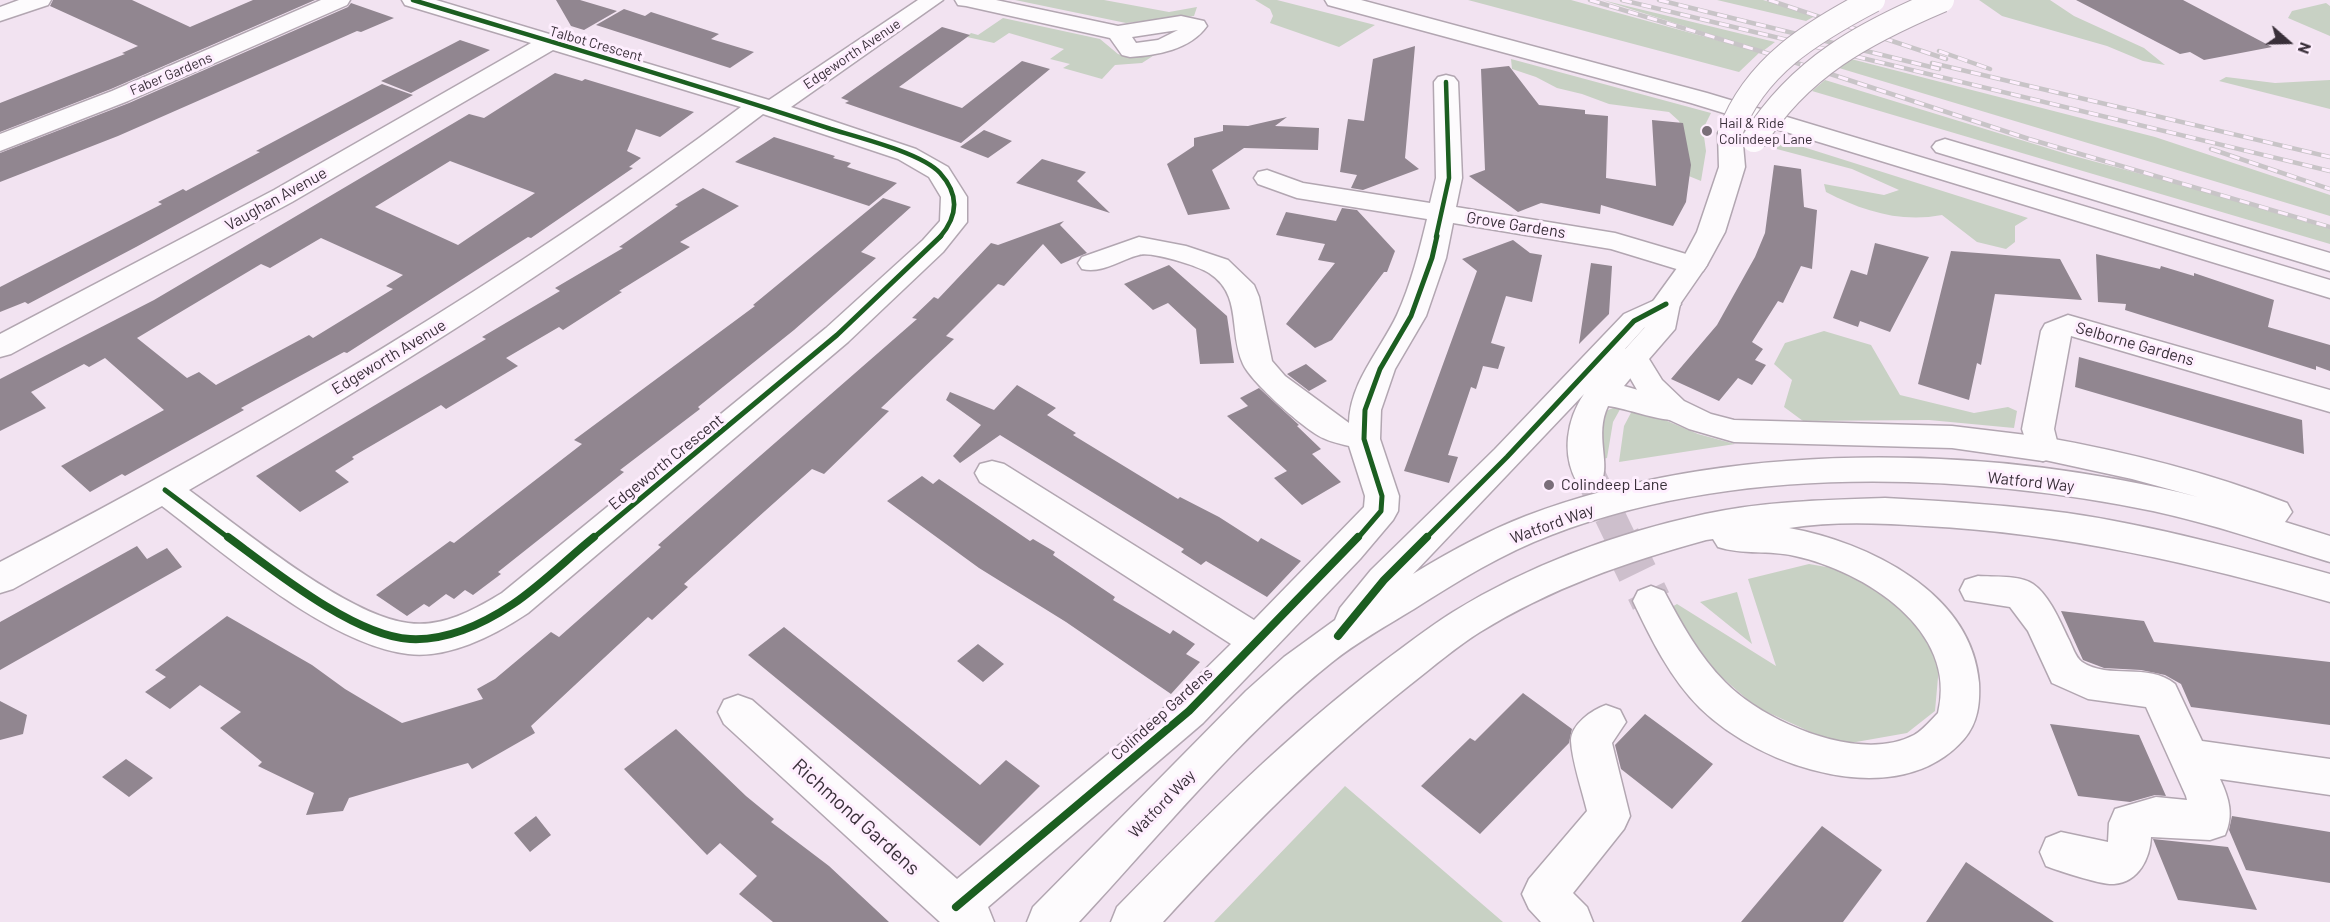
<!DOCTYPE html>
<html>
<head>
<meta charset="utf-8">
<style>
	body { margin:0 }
	#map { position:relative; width:2330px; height:922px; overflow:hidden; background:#f2e3f1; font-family:Barlow,sans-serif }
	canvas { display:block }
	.north { position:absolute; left:2258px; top:12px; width:60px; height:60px; -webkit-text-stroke:4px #feeefe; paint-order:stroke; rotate:110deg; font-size:16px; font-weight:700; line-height:24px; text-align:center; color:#392f39 }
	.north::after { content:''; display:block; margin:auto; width:21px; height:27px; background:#392f39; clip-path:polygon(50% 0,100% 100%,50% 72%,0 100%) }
</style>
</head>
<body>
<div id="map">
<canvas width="2330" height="922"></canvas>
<div class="north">N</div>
</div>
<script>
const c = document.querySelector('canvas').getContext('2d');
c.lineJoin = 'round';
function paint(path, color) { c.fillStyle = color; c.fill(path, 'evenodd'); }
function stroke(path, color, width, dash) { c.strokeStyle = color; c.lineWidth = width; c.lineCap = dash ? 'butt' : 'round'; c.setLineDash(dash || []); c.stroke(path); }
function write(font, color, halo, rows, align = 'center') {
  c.font = font + ' Barlow,sans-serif'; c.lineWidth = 6; c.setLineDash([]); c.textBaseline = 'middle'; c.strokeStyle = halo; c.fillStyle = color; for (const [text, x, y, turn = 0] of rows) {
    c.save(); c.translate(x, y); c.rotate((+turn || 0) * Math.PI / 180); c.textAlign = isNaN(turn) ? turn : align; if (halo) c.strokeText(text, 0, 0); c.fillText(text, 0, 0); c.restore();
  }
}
const green = new Path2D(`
	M1015 0H1104L1169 12 1197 7 1194 16 1126 23Z
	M1255 0H1277L1375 25 1339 47 1270 23 1273 16 1270 9Z
	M1468 0H1571L1760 52 1739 72Z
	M1602 0 1775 42 1763 51Z
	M1717 0H1763L1815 16 1806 21Z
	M1979 0H2050L2074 16 2144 48 2165 65 2143 61 2107 46 2002 16Z
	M2326 3 2330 6V36L2288 18 2292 11Z
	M1003 18 1100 39 1118 54 1132 58 1156 54 1142 63 1115 65 1102 79 1063 68 1070 64 1050 59 1064 49 1009 33 994 43 967 37 971 33 978 35Z
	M1511 59 1711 113 1703 129 1706 151 1701 181 1674 170 1682 131 1679 121 1669 112 1609 104 1582 94 1557 88 1536 77 1512 69Z
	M1851 59 2155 137 2330 195V216L1839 68Z
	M2226 77 2275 83 2330 80V109L2219 81Z
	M1825 80 2070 155 2171 182 2330 229V244L1812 91Z
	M1778 139 2028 218 2015 226V242L2006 249 1977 242 1942 215C1900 223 1863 211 1826 192L1824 184 1884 195 1899 190 1852 169 1773 148Z
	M1824 331 1871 345 1900 395 1974 413 2008 407 2017 411 2014 428 1929 420 1803 421 1784 407 1792 380 1774 364 1785 343Z
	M1623 404 1613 422 1607 458 1595 461 1603 412Z
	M1634 407 1698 434 1735 444 1619 462 1624 426Z
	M1809 564 1850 571 1899 603 1924 631 1939 666 1935 711 1907 733 1839 745 1756 707 1702 660 1668 609 1677 604 1776 666 1748 579Z
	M1737 592 1752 644 1700 602Z
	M1345 786 1503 922H1214Z`);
const building = new Path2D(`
	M53 0H132L190 27 253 0H315L111 89 0 132V103L125 54 122 53 138 46 50 6Z
	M556 0H580L617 11 584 30 571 26Z
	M2076 0H2183L2272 47 2204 60 2190 52 2180 54Z
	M351 3 394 18 361 32 357 31 118 136 0 182V153L129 103 348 7Z
	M624 9 645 16 651 12 719 34 711 39 754 52 730 68 596 25Z
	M942 27 970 35 899 87 962 108 1022 61 1050 69 961 143 845 103 849 101 841 98Z
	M460 40 490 50 411 93 381 81Z
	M1415 46 1405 158 1419 169 1363 190 1351 188 1357 175 1340 172 1348 119 1364 121 1373 59Z
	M1509 66 1539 105 1585 110V114L1608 116 1606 178 1656 186 1652 120 1683 123 1691 165 1686 202 1673 226 1601 205 1600 214 1541 203 1518 212 1469 176 1485 170 1481 69Z
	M555 73 582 81 585 79 694 112 660 137 636 129 627 151 641 158 629 167 633 168 531 238 528 237 347 353 344 352 241 408 244 410 125 476 122 474 90 492 61 466 164 410 105 358 89 367 84 364 31 392 46 408 0 431V379L154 300 469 114 484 118ZM450 161 535 193 458 245 375 207ZM321 238 403 275 386 286 393 289 313 338 309 335 216 385 199 372 187 378 137 338 261 264 270 268Z
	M382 84 413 95 136 247 28 304 25 302 0 312V287L162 204 158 202 183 189 186 191 260 152 256 151Z
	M1287 117 1275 126 1319 128 1318 150 1244 148 1212 170 1230 209 1188 215 1167 164 1194 146V138L1223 131V125L1248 126Z
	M984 130 1012 141 988 158 960 147Z
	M774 137 835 156 833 158 851 163 847 167 897 183 869 206 735 162Z
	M1042 159 1086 172 1077 181 1110 213 1016 183Z
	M1774 165 1801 169 1804 207 1817 210 1812 269 1801 266 1783 303 1778 301 1752 342 1763 349 1755 360 1766 365 1752 385 1738 378 1719 401 1671 379 1717 325 1755 257 1765 233Z
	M703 188 739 206 680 242 690 247 619 291 622 292 563 330 559 327 506 358 518 366 446 409 441 405 352 457 354 459 335 471 349 482 300 512 256 476 486 339 482 337 560 291 555 288 623 248 619 247 678 206 675 205Z
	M883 198 911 207 861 252 876 258 794 330 698 407 700 409 620 470 624 472 498 572 501 574 473 595 465 590 454 599 446 594 429 607 424 604 407 616 376 595 450 541 454 543 582 444 574 440 755 306 753 305Z
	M1342 208 1357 210 1395 251 1387 272H1384L1332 340 1315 348 1286 324 1335 263 1318 260 1325 244 1276 235 1286 212 1336 221Z
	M1064 221 1060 225 1087 253 1061 264 1043 244 1004 286 998 284 946 336 954 339 881 408 889 411 824 474 812 469 765 511 684 584 688 587 652 620 648 617 531 726 535 733 472 769 468 763 349 798 343 811 306 815 314 793 258 766 262 762 220 728 241 712 200 685 170 709 145 692 166 677 155 670 227 616 312 665 345 689 402 723 483 699 477 689 495 679 551 632 559 637 661 547 658 545 917 319 912 318 934 297 938 299 991 243 998 245Z
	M1513 240 1530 253 1542 255 1532 302 1506 296 1491 343 1505 347 1498 369 1483 366 1476 389 1471 387 1448 455 1458 457 1449 483 1404 471 1477 271 1462 259Z
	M1875 243 1929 257 1890 332 1860 321 1858 327 1833 318 1851 270 1867 275Z
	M1951 251 2060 259 2082 300 1995 294 1981 365 1977 363 1969 400 1918 384Z
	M2096 254 2160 269 2161 266 2194 276V273L2274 300 2268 327 2330 345V371L2316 366V370L2125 310 2126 304 2098 302Z
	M1591 263 1612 266 1609 314 1579 344Z
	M1169 265 1227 316 1234 363 1200 364 1196 329 1168 303 1153 310 1124 284Z
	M2079 357 2302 420 2304 454 2075 387Z
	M1306 364 1327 381 1309 391 1287 374Z
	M1017 385 1056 408 1047 415 1076 433 1073 435 1178 499 1180 497 1219 517 1258 542 1261 538 1301 561 1267 597 1206 561 1201 565 1181 552 1184 549 1000 435 960 463 953 456 981 425 946 400 950 392 994 410Z
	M1259 388 1299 425 1297 426 1321 449 1312 454 1341 482 1302 505 1274 478 1287 471 1227 416 1248 406 1240 398Z
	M922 476 933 484 939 479 1030 541 1033 539 1055 552 1053 555 1115 597 1113 600 1170 634 1173 630 1195 644 1186 654 1200 662 1171 694 1066 622 979 568 887 501Z
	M137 546 147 559 167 548 182 567 0 670V622Z
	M2061 611 2144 621 2154 642 2330 662V725L2191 707 2181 684 2165 675 2141 670 2104 668 2083 660Z
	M784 627 980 785 1006 760 1040 786 980 846 748 655Z
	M978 644 1004 664 983 682 957 661Z
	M1523 693 1572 729 1569 743 1480 834 1421 786 1470 738 1475 741Z
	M0 701 27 715 23 734 0 740Z
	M1645 714 1713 764 1672 809 1621 769 1615 745Z
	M2050 724 2139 735 2166 796 2155 795 2130 802 2078 796Z
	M676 729 746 796 774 819 771 822 829 866 889 922H773L739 894 757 876 720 843 707 855 624 769Z
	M126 759 153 778 129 797 102 777Z
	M536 816 551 835 530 852 514 833Z
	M2232 816 2330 832V883L2246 870 2229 830Z
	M1822 826 1882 870 1843 922H1741Z
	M2153 839 2228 847 2257 910 2178 900Z
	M1966 862 2054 922H1926Z`);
const highwayTunnelFar1 = new Path2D(`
	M1589 473 1621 539`);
const highwayTunnel = new Path2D(`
	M1620 537 1651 601`);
const street = new Path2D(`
	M19 0H51L48 5 0 21V7Z
	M321 0H350L347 5 128 101 0 151V134L112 91Z
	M402 0H436L769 100 918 0H943L791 107 916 149 948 167 967 197V222L943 252 848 342 528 613C495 635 449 659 408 654 327 644 227 555 162 506L13 589 0 593V562C257 429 509 281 741 107L553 50 292 202 11 354 0 357V334L274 190 531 43 405 5ZM763 114 898 159 929 177 941 197 940 221 923 240 826 328 502 593C474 610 442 628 408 623 347 616 241 528 189 490 387 376 581 253 763 114Z
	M955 0H996L1118 26 1181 16 1204 21 1207 26C1190 50 1157 55 1130 57L1122 55 1110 38 966 6 958 5ZM1178 30 1158 40 1136 43 1132 37Z
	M1446 75 1454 77 1458 82 1462 178 1456 207 1615 233 1703 259 1707 265 1703 271 1693 274 1611 249 1453 223 1446 258 1426 316 1395 369 1381 410 1380 439 1399 496 1398 511 1393 520 1360 559 1203 723 988 907 994 922H940L724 724 718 712 724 700 738 695 752 700 957 879 1175 699 1231 644 980 482 975 473 980 464 992 461 1004 464 1254 620 1364 507 1365 496 1349 446C1341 444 1331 442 1323 438 1305 430 1251 382 1243 364 1228 331 1243 295 1209 273 1198 266 1151 251 1139 255 1119 260 1102 274 1082 269L1078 263 1082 257 1139 237 1186 246 1228 260 1254 285 1259 297 1272 361 1285 376 1349 423C1350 382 1380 351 1397 315 1411 284 1419 252 1427 219L1297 198 1258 184 1254 178 1258 172 1267 170 1303 183 1430 203 1436 178 1434 82 1438 77Z
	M2068 315 2330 390V412L2071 336 2054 429 2059 449 2055 457 2043 461 2031 457 2022 429 2041 331 2045 324Z
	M1978 576C1993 577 2020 575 2033 584 2049 595 2060 621 2068 638 2072 645 2075 657 2082 662 2109 680 2148 662 2175 684L2202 741 2330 759V795L2220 779C2229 798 2234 815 2225 835L2210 840 2151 837C2150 858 2139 882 2114 884 2101 885 2059 871 2046 866L2040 852 2046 838 2061 832 2108 842 2109 823 2115 809 2156 797 2187 800 2186 796 2146 707 2088 699 2052 683 2028 631 2010 607 1965 600 1960 590 1965 580Z
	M1606 705 1620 710 1626 722 1612 743 1630 816 1624 829 1573 893 1587 907 1593 922H1541L1529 909 1522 894 1529 879 1587 811C1582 790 1572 761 1571 741 1571 724 1592 710 1606 705Z`);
const primary = new Path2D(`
	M1730 126 1739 128 1742 133 1745 167 1725 232 1707 265 1680 304 1675 329 1649 359 1662 380 1684 401 1711 414 1734 420 1952 426 2043 437 2055 441 2059 449 2055 457 2043 461 1952 448 1734 442 1689 429 1661 416 1640 395 1618 357 1646 326 1651 304 1680 264 1697 232 1719 167 1718 133 1721 128Z`);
const highway = new Path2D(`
	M1325 0H1361L1707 93 2330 280V298L1691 103 1328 5Z
	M1945 139 2330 253V271L1936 152 1932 147 1936 142Z
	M1666 295 1676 297 1681 304 1676 311 1644 328 1625 349 1633 347 1644 350 1648 357 1624 386 1684 403 1689 411 1684 419C1665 424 1631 409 1608 406 1594 435 1611 464 1601 482L1589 485 1577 482C1561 454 1567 419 1584 394L1413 574C1449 552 1487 531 1526 516 1729 439 1989 444 2198 497L2132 479 2031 457 2027 449 2031 441 2043 437C2127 452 2208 472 2287 503L2292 512 2285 522 2330 536V562C2271 544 2213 524 2153 511 1961 472 1736 464 1551 535 1503 553 1458 581 1414 609 1386 626 1357 642 1331 663 1241 735 1158 837 1079 922H1027L1033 907 1246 691 1284 657 1335 620 1340 608 1371 570 1495 449 1624 314Z
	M1885 498C1946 501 2006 505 2067 513 2156 526 2243 550 2330 574V602C2197 564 2064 533 1925 526 1880 523 1833 521 1789 528 1867 542 1972 592 1979 683 1980 703 1978 723 1964 739 1899 814 1761 768 1700 708 1670 678 1651 639 1633 601L1638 591 1651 586 1664 591C1681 623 1699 656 1725 682 1764 722 1860 764 1914 735 1923 730 1931 720 1938 713 1959 630 1864 571 1795 556 1770 550 1742 555 1718 547L1713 539 1706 540C1626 562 1551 588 1480 632 1456 647 1434 666 1411 684 1321 755 1241 837 1163 922H1111L1117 907C1202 820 1287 735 1383 662 1406 645 1429 627 1453 612 1529 565 1617 533 1705 514 1764 501 1825 500 1885 498Z`);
const rail = new Path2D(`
	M1590 0 1763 52 2029 139 2330 227
	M1622 0 2330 171
	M1659 0 1939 69
	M1769 0 1946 59
	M1939 51 1990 69
	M1932 63 2330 157
	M2211 149 2330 189`);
const primaryBridge = new Path2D(`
	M1730 133C1755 66 1812 32 1873 0
	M1754 140C1800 67 1864 33 1942 0`);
const cyclewayFar2 = new Path2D(`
	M413 0C552 42 693 83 831 129 857 137 922 153 940 173 960 195 958 216 940 237
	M1436 237 1449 178 1446 82`);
const cyclewayFar1 = new Path2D(`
	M165 490 230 539
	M592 539 837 335 941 236
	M1357 539 1381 511 1382 496 1364 439 1365 410 1380 369 1411 316 1432 258 1437 236
	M1425 539 1507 457 1634 321 1666 304`);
const cycleway = new Path2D(`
	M228 537C273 570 354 636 410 639 447 641 483 624 513 604 541 585 567 559 594 537
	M1338 636 1384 580 1427 537
	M956 907 1189 711 1358 537`);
const markers = [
	[1707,131,6,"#7a6e79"],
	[1549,485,6,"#7a6e79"]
];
const farStreetnames = [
	["Talbot Crescent",596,44,16],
	["Edgeworth Avenue",852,54,-34],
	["Faber Gardens",171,74,-23]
];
const farPoinames = [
	["Hail & Ride",1719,123],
	["Colindeep Lane",1719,139]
];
const streetNames = [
	["Vaughan Avenue",276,199,-29],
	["Grove Gardens",1516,225,9],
	["Selborne Gardens",2135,344,16],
	["Edgeworth Avenue",389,357,-31],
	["Edgeworth Crescent",666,462,-39],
	["Watford Way",2031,482,6],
	["Watford Way",1552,524,-20],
	["Colindeep Gardens",1162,714,-42],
	["Watford Way",1162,804,-46]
];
const poiNames = [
	["Colindeep Lane",1561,485]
];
const nearStreetnames = [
	["Richmond Gardens",856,817,42]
];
paint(green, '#c8d1c4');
paint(building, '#918690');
stroke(highwayTunnelFar1, '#cdbfcc', 31, [31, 16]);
stroke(highwayTunnel, '#cdbfcc', 40, [40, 20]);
stroke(street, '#b2a6b1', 3);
stroke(primary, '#b2a6b1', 3);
stroke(highway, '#b2a6b1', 3);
paint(street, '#fdfbfd');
paint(primary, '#fdfbfd');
paint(highway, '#fdfbfd');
stroke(rail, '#c8c4c7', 4.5);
stroke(rail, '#feeefe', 3, [10]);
stroke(primaryBridge, '#b2a6b1', 26, []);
stroke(primaryBridge, '#fdfbfd', 24);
stroke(cyclewayFar2, '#1b5e20', 4.5);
stroke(cyclewayFar1, '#1b5e20', 5);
stroke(cycleway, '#1b5e20', 8);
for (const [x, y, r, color] of markers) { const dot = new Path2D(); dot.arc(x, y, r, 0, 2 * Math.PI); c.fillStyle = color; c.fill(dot); stroke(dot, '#feeefe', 2); }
write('14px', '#392f39', '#feeefe', farStreetnames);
write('14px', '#392f39', '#feeefe', farPoinames, 'left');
write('16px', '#392f39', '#feeefe', streetNames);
write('16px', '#392f39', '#feeefe', poiNames, 'left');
write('20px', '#392f39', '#feeefe', nearStreetnames);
</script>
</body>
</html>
